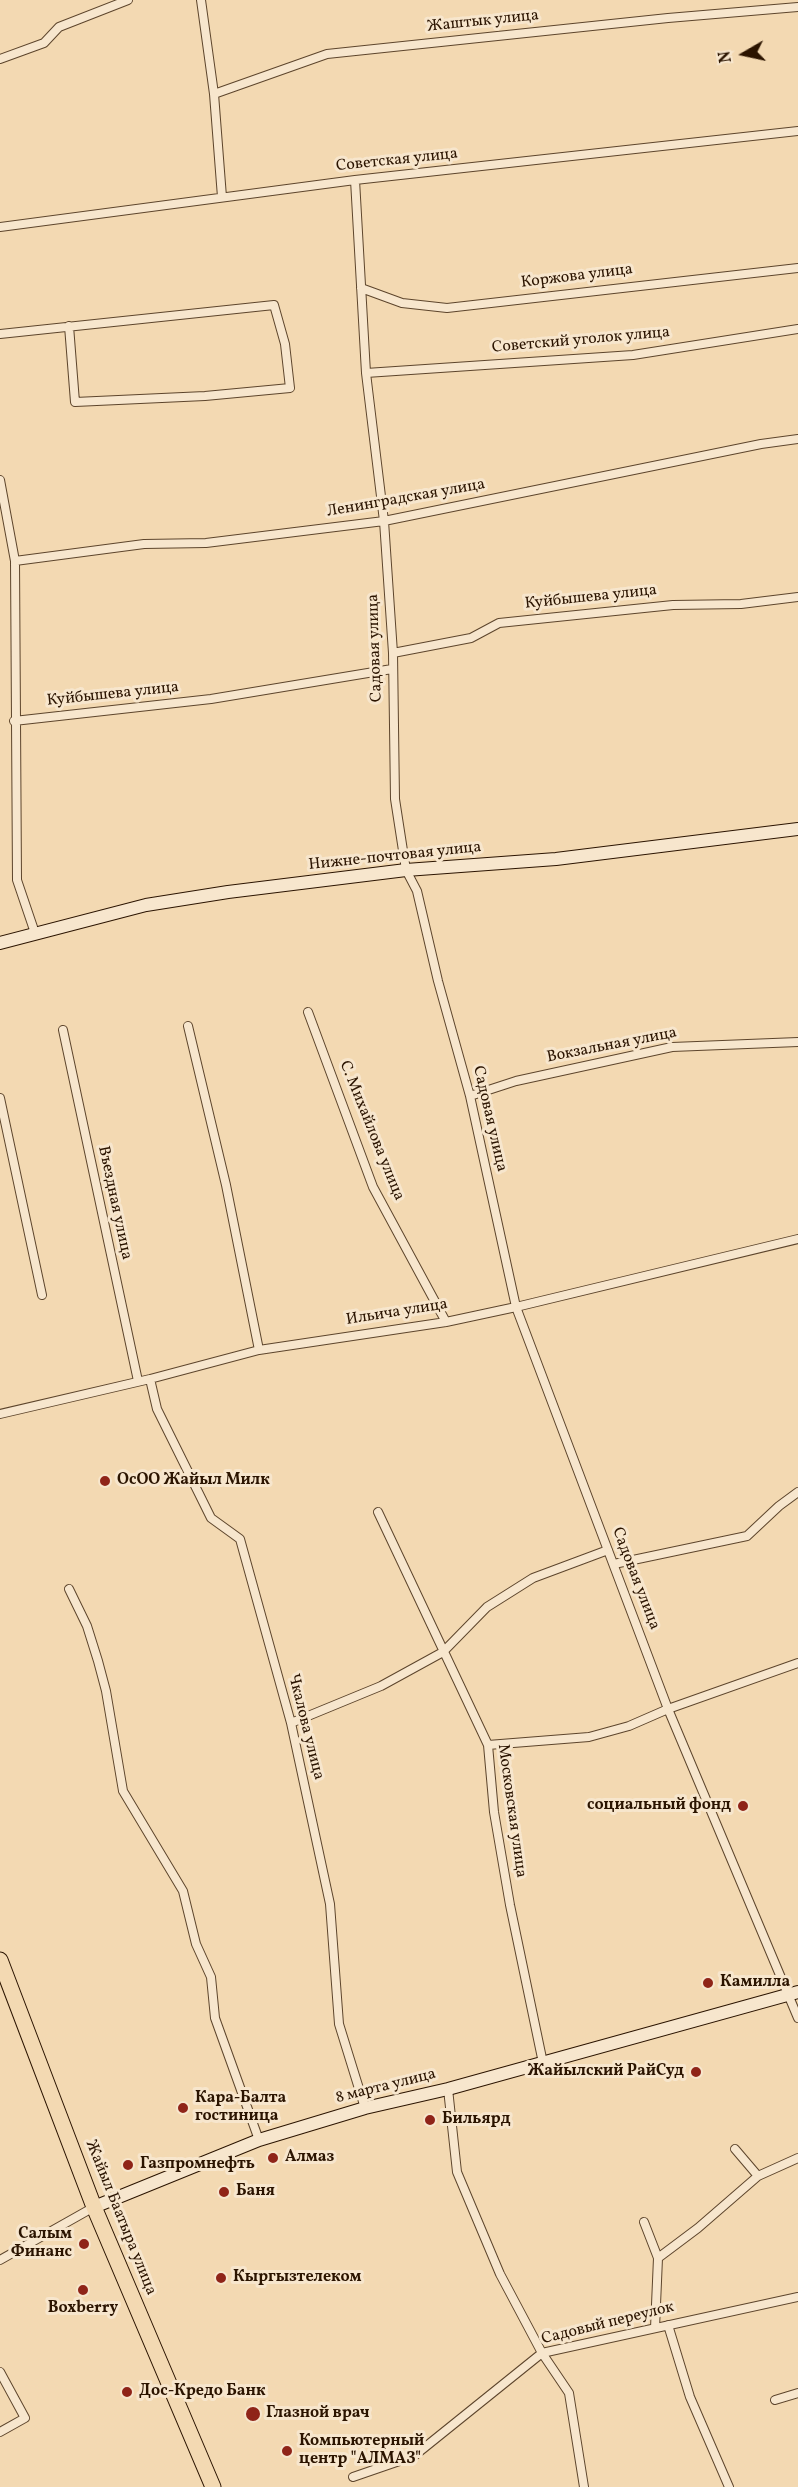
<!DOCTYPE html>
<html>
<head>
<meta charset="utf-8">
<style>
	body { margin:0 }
	#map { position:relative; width:798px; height:2487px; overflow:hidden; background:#f3d9b2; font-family:Vollkorn,serif }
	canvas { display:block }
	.north { position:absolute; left:714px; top:24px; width:60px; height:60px; -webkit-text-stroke:4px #f7e6cd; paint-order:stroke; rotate:261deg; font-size:16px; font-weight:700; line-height:24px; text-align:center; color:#2b1400 }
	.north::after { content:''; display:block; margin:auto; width:21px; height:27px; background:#2b1400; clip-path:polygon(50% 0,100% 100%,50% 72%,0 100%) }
</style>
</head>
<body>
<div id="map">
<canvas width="798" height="2487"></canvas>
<div class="north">N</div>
</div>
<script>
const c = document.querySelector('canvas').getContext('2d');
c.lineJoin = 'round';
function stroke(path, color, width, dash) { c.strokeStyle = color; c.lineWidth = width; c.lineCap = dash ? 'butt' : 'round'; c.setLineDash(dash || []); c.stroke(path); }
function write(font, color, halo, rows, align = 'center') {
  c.font = font + ' Vollkorn,serif'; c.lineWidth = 6; c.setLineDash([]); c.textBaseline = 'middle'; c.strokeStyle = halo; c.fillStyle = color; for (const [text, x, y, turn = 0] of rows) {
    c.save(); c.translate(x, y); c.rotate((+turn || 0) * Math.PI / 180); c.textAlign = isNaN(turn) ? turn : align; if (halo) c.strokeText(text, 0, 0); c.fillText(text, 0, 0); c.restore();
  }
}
const street = new Path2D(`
	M201 0 214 94 222 197
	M0 59 44 43 59 27 128 0
	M214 94 327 54 668 18 798 7
	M355 180 366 373 384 521 393 653 395 799 406 870 417 891 438 981 470 1096 516 1307 668 1709 798 2018
	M0 227 355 180 798 131
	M361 288 402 303 447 308 798 268
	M0 334 274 305 285 344 290 388 205 396 75 402 69 326
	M366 373 633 355 798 329
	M0 480 15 561 17 880 35 933
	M15 561 144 544 206 543 384 521 761 444 798 439
	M393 653 471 638 499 623 673 605 741 604 798 597
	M14 721 211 699 392 669
	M308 1012 373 1187 446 1322
	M188 1026 226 1185 259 1350
	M63 1030 138 1381
	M470 1096 516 1081 672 1047 798 1042
	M0 1098 42 1295
	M150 1379 157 1409 211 1518 240 1539 291 1723 330 1904 339 2024 365 2108
	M0 1414 150 1379 259 1350 446 1322 516 1307 798 1239
	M378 1512 488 1745 494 1812 510 1905 543 2063
	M614 1564 747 1536 779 1506 798 1492
	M69 1589 87 1626 98 1661 106 1691 123 1791 183 1891 196 1944 211 1977 215 2018 259 2140
	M291 1723 381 1686 443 1652 487 1607 533 1578 608 1550
	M488 1745 589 1737 629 1726 668 1709 798 1663
	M448 2089 457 2172 500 2274 542 2353 569 2393 584 2487
	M735 2149 758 2176
	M644 2222 658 2258
	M0 2260 94 2207
	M668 2325 690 2397 729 2487
	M655 2328 658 2258 698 2228 758 2176 798 2158
	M0 2372 25 2418 0 2432
	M775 2400 798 2393
	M353 2477 414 2456 542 2353 798 2297`);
const secondary = new Path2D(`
	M0 943 146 905 228 892 406 870 556 859 798 829
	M94 2207 259 2140 365 2108 448 2089 798 1992`);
const highway = new Path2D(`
	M0 1960 94 2207 213 2487`);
const markers = [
	[105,1481,6,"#8f2418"],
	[743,1806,6,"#8f2418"],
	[708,1983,6,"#8f2418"],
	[696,2072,6,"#8f2418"],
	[183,2108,6,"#8f2418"],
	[430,2120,6,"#8f2418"],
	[273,2158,6,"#8f2418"],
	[128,2165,6,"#8f2418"],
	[224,2192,6,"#8f2418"],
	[84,2244,6,"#8f2418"],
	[221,2278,6,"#8f2418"],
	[83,2290,6,"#8f2418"],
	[127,2392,6,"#8f2418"],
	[253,2414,8,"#8f2418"],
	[287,2451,6,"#8f2418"]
];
const streetNames = [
	["Жаштык улица",483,22,-6],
	["Советская улица",397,161,-6],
	["Коржова улица",577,277,-7],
	["Советский уголок улица",581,341,-5],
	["Ленинградская улица",406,499,-10],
	["Куйбышева улица",591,598,-6],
	["Садовая улица",376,648,-92],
	["Куйбышева улица",113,695,-6],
	["Нижне-почтовая улица",395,857,-6],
	["Вокзальная улица",612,1046,-11],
	["Садовая улица",489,1119,77],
	["С. Михайлова улица",371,1131,68],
	["Въездная улица",114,1203,78],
	["Ильича улица",397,1313,-9],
	["Садовая улица",635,1579,69],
	["Чкалова улица",305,1727,76],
	["Московская улица",511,1811,82],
	["8 марта улица",386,2087,-14],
	["Жайыл Баатыра улица",120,2218,68],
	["Садовый переулок",608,2324,-14]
];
const poiNames = [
	["ОсОО Жайыл Милк",117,1481],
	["социальный фонд",731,1806,"right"],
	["Камилла",720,1983],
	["Жайылский РайСуд",684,2072,"right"],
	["Кара-Балта",195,2099],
	["гостиница",195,2117],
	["Бильярд",442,2120],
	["Алмаз",285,2158],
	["Газпромнефть",140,2165],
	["Баня",236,2192],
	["Салым",72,2235,"right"],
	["Финанс",72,2253,"right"],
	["Кыргызтелеком",233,2278],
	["Boxberry",83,2309,"center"],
	["Дос-Кредо Банк",139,2392],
	["Глазной врач",266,2414],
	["Компьютерный",299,2442],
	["центр \"АЛМАЗ\"",299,2460]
];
stroke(street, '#5d452c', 10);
stroke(secondary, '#2b1400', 14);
stroke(highway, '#2b1400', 17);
stroke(street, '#f7e6cd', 8);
stroke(secondary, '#f7e6cd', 12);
stroke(highway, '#f3d9b2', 15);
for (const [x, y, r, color] of markers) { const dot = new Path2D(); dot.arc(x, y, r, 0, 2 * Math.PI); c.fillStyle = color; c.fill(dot); stroke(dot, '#f7e6cd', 2); }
write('16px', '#2b1400', '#f7e6cd', streetNames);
write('bold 16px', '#2b1400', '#f7e6cd', poiNames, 'left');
</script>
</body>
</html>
